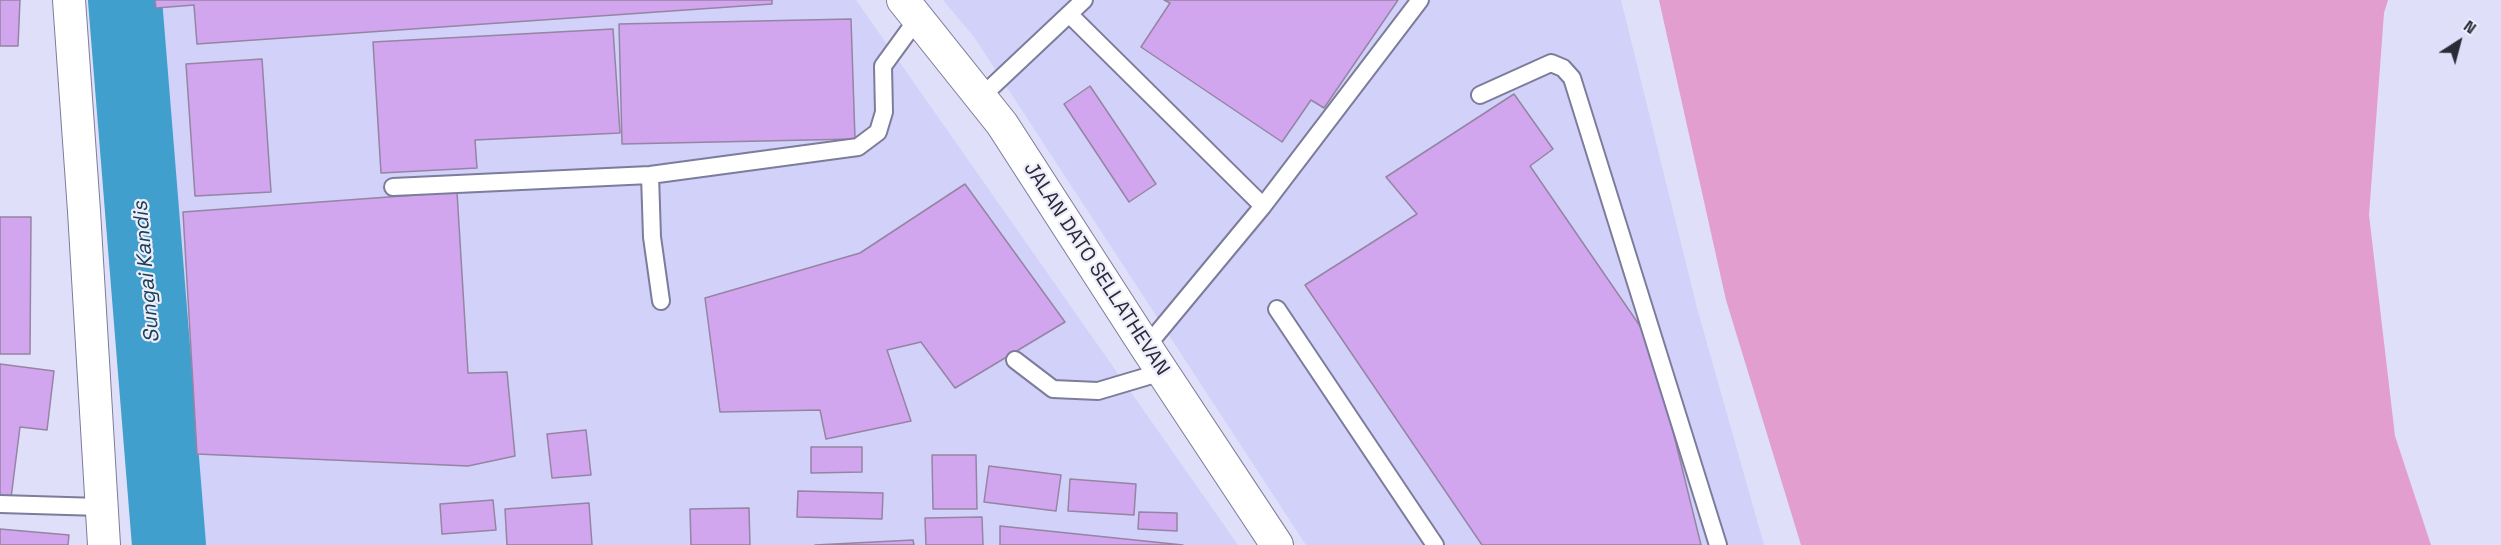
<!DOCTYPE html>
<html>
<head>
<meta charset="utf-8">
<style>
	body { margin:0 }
	#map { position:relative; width:2501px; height:545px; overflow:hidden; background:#dfdffa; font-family:"Space Grotesk",sans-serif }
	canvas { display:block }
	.north { position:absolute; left:2429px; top:12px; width:60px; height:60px; -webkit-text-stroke:4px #ededfb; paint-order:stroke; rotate:36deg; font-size:16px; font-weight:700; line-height:24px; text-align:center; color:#2b2b38 }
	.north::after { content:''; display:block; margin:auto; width:21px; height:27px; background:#2b2b38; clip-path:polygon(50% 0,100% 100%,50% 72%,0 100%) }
</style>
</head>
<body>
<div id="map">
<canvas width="2501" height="545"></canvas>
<div class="north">N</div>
</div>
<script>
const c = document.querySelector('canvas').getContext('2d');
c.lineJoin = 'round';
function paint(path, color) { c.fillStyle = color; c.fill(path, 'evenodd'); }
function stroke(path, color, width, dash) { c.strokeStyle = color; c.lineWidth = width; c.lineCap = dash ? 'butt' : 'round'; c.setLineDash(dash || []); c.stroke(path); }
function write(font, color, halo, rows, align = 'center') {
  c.font = font + ' "Space Grotesk",sans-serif'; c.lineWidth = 4.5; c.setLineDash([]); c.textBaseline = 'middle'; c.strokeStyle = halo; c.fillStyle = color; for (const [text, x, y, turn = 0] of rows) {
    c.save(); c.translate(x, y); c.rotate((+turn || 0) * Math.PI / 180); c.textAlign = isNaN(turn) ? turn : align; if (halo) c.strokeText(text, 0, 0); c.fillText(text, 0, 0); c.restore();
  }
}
const built = new Path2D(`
	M145 0H856L1238 545H190Z
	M943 0H1621L1697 308 1764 545H1306L974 37Z`);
const green = new Path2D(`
	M1659 0H2388L2384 13 2369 215 2395 436 2431 545H1801L1726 300Z`);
const river = new Path2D(`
	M125 0 169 545`);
const building = new Path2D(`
	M0 0H20L18 46H0Z
	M155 0H772V4L197 44 194 5 156 8Z
	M1164 0H1398L1324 108 1311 100 1282 142 1141 47 1170 3Z
	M851 19 855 139 622 144 619 24Z
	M613 29 620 133 475 140 477 168 381 173 373 42Z
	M262 59 271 192 195 196 186 64Z
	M1090 86 1156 184 1129 202 1064 104Z
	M1514 94 1553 149 1530 166 1651 342 1701 545H1482L1305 285 1417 214 1386 177Z
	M965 184 1065 322 955 388 921 342 887 350 911 421 826 439 820 410 720 412 705 298 860 253Z
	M457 192 468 373 507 372 515 456 468 466 197 454 183 212Z
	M0 217H31L30 354H0Z
	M0 364 54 371 47 430 20 427 11 498 0 496Z
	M586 430 591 475 552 478 547 434Z
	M811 447H862V472L811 473Z
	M932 455H976L977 509H933Z
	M989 466 1061 475 1056 511 984 502Z
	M1070 479 1136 484 1134 515 1068 511Z
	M798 491 883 493 882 519 797 517Z
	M493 500 496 530 442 534 440 504Z
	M589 503 592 545H507L505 509Z
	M749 508 750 545H691L690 509Z
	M1139 512 1177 513V531L1138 529Z
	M982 517 983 545H926L925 518Z
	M1000 526 1183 545H1000Z
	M0 529 69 535 68 545H0Z
	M913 540 914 545H815Z`);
const lane = new Path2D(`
	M1070 15 1263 206 1420 0
	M1480 95 1551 63 1563 68 1572 78 1718 545
	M981 97 1084 0
	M650 175 652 237 661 301
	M393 187 650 175 858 147 878 132 884 112 883 66 918 18
	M1277 309 1435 545
	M1146 347 1263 206
	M1015 360 1053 389 1098 391 1162 372
	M0 504 100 507`);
const street = new Path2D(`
	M69 0 84 211 104 545
	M903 0 1002 124 1146 347 1277 545`);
const streetNames = [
	["JALAN DATO SELLATHEVAN",1096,269,57]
];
const waterNames = [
	["Sungai Kandis",147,272,-95]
];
paint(built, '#d1d1fa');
paint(green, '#e19ecf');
stroke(river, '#419fcd', 74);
paint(building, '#d2a6ef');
stroke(building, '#9584a2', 1.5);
stroke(lane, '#7c7c9b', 20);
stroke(street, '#7c7c9b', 34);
stroke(lane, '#fff', 16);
stroke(street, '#fff', 32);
write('20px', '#2b2b38', '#ededfb', streetNames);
write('italic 21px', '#194155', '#ededfb', waterNames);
</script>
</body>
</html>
